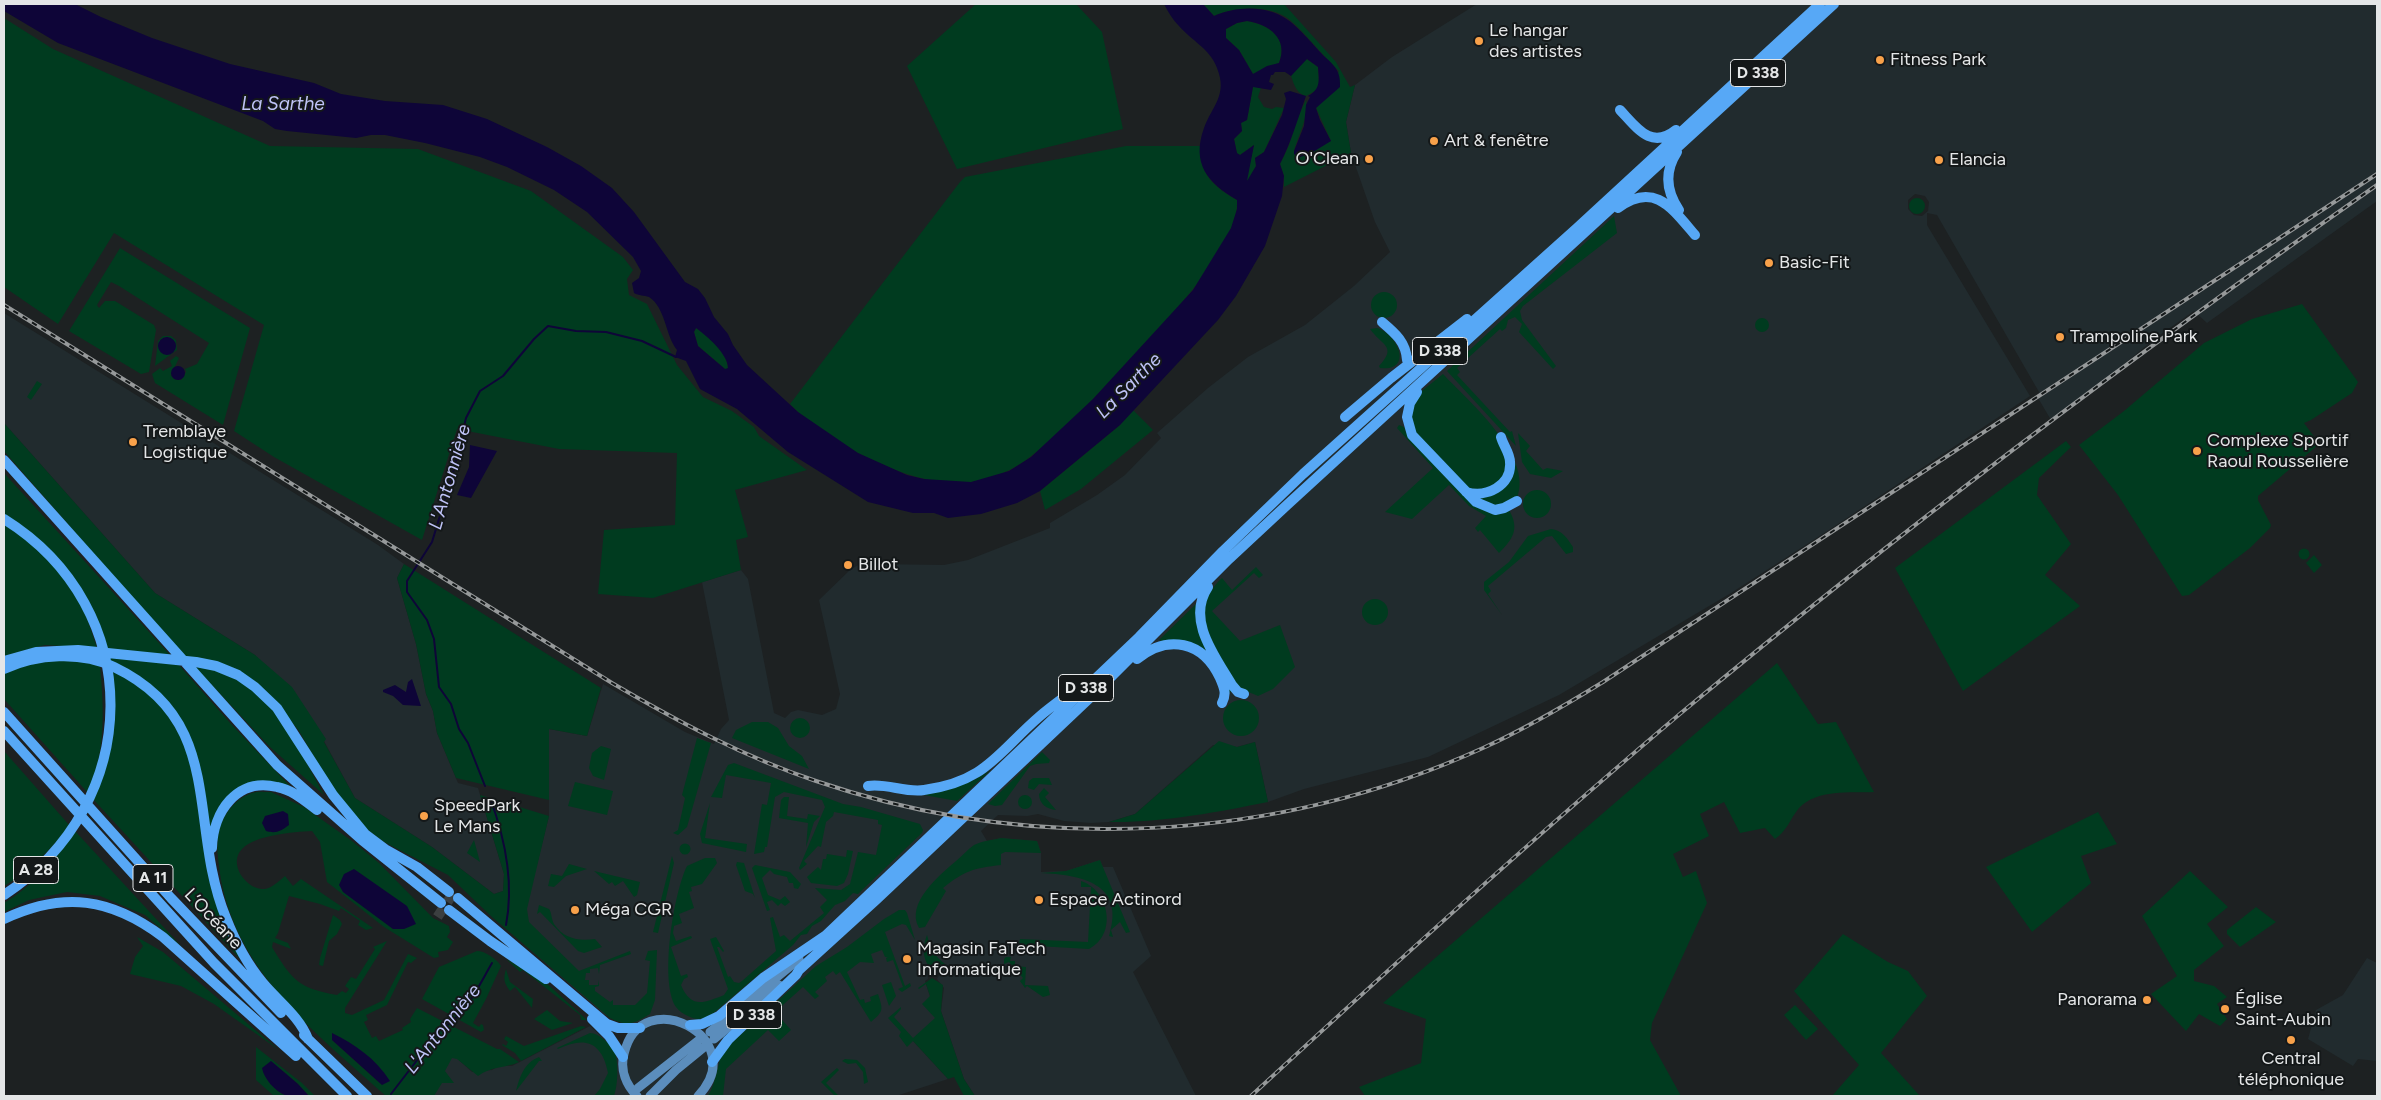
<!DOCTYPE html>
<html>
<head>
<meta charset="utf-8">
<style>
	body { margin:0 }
	#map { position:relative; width:2381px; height:1100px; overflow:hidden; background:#1d2122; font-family:Figtree,sans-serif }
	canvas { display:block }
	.frame { position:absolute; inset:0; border:5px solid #e4e6e7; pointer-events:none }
</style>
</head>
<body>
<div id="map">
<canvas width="2381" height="1100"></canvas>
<div class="frame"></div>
</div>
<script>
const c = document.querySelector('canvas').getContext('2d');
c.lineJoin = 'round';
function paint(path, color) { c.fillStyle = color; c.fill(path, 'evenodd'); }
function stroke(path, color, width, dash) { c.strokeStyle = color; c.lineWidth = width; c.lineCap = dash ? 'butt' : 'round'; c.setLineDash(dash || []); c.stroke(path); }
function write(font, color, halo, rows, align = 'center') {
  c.font = font + ' Figtree,sans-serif'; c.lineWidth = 4; c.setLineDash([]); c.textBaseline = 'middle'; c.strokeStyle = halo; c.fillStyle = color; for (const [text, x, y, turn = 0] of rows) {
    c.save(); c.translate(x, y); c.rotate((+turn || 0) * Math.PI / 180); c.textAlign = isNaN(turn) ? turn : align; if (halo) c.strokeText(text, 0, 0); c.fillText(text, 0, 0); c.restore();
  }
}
const built = new Path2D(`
	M1477 4H1825L1817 12 1828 4H2377V201L2207 323 2194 311 2154 339 2109 377 2051 420 2038 398 2039 392 1937 215 1927 213V225L2030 396 1829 530 1731 593 1559 695 1428 757 1304 789 1268 802 1255 742 1237 747 1213 745 1135 814 1109 822 1091 823 1064 821 1038 814 1027 816 998 815 981 831 987 841 1001 838 1037 841 1041 853V872L1066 871 1100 860 1103 867H1113L1151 956 1133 972 1196 1096H975L964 1079 941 1011 944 988 937 979 940 974 927 971 928 979 925 981 937 1018 913 1041 948 1079 896 1096H410L448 1050 472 1072 492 1070 498 1066H512L590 1026 623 1056 640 1028 605 1015 518 939 549 816V729L587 736 603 684 685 732 714 744 721 729 729 720 702 582 741 570 748 579 774 713 785 718 791 712 798 710 822 715 836 709 840 694 819 600 850 570 858 565 871 564 944 565 968 560 1050 528V523L1097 495 1125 475 1161 438 1157 433 1208 388 1248 357 1305 325 1354 286 1390 252 1375 222 1351 153 1346 122 1355 85 1392 57ZM1915 194 1925 196 1929 202 1928 211 1922 216 1914 215 1908 209V200Z
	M4 313 378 545 404 564 397 578 416 644 426 694 433 711 437 733 458 783 478 788 504 874 503 891 494 894 432 847 355 798 324 741 255 655 155 593 4 423Z
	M2367 958 2377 963V1061L2358 1059 2353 1066 2308 1039 2316 1010 2343 995Z`);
const green = new Path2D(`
	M976 4H1076L1102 32 1123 129 957 169 907 66Z
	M1203 4H1284L1336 62 1350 87 1355 85 1346 122 1351 153 1284 187V176L1280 164 1289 145 1296 121 1306 100C1309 116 1299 134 1294 151L1331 141 1316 108 1339 71C1322 55 1307 35 1290 20 1270 4 1236 7 1214 16Z
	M4 18 53 49 270 146 418 149 531 191 623 257 633 270 627 279 629 295 647 304 677 365 703 397 732 411 754 427 759 436 807 470 735 490 748 537 736 540 741 570 653 598 598 594 604 530 675 525 677 453 559 449 457 429 422 540 274 457 234 431 264 325 114 233 58 324 4 287Z
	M1247 21C1270 25 1289 38 1279 63L1253 74 1239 50 1226 38V29L1237 23Z
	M1307 59 1318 67 1319 83 1317 90 1306 96C1297 94 1294 85 1291 76L1300 63Z
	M1253 86 1261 88 1258 97 1264 107 1272 109 1276 107 1284 108 1264 152 1255 158 1256 166 1248 181 1246 180 1254 145 1240 155 1237 154 1234 139 1242 131 1241 123 1247 120Z
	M1126 146H1201C1199 174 1214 187 1237 200 1240 250 1155 332 1122 368 1093 399 1064 432 1030 457 1014 470 992 479 972 482 917 491 826 443 790 404L960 182 965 177Z
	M1909 206a8 8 0 1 1 16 0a8 8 0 1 1-16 0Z
	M1614 216 1617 233 1523 306 1520 311 1522 320 1556 366 1553 369 1519 332 1522 324 1515 317 1508 320 1506 328 1502 331 1500 329 1457 368 1460 372 1457 375 1510 432 1512 431 1516 446 1447 371Z
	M120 248 250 328 223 425 155 383 152 374 160 368 163 371 172 366 170 361 176 356 179 358 171 375 174 379 181 380 186 372 185 369 197 364 209 343 119 286 111 282 97 305 99 308 105 301H115L154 325 156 330 149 372 141 374 69 331Z
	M1371 305a13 13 0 1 1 26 0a13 13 0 1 1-26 0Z
	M2302 304 2358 382 2352 393 2311 420 2304 423 2318 442 2317 446 2258 496V500L2271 525 2270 528 2250 548 2189 595 2182 596 2118 495 2079 445 2124 411 2204 343 2252 319Z
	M1755 325a7 7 0 1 1 14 0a7 7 0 1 1-14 0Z
	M696 328C708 336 728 352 728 369H725L698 346 694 332Z
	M1377 328C1398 334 1414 372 1380 368L1379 366C1398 346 1381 345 1370 329Z
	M163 336H171L176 340 177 350 155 366 158 341ZM168 337 175 348 172 353 159 348V344L163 338Z
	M1443 374C1468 401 1534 456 1517 498L1490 509 1408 428 1413 398Z
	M37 381 42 384 31 400 27 397Z
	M1133 410 1153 430 1081 489 1045 510 1040 491 1120 425Z
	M4 423 155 593 255 655 292 687 326 739 324 742 355 798 432 847 494 894 503 891 504 874 480 795 549 816 527 909 529 922 579 971 630 951 631 954 600 965 599 974 598 968 590 969V973H586L585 980H589V985H598L599 980V986L595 987V991L610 1002 613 1000V1005H635L647 993 650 961 645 960 648 951 657 950 655 1000 650 1014C633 1024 628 1027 610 1018L492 917 448 875 384 842 364 827 329 783 299 731 267 692 185 658 4 451Z
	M1399 425 1404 427 1406 432 1469 501 1509 510C1520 529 1513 539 1499 553L1480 530 1478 532 1475 528 1486 516 1469 506 1449 485 1412 519 1385 512 1433 468 1397 428Z
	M1518 433 1530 446 1526 451 1543 470 1547 468 1563 471 1551 478 1530 474 1522 462Z
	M2066 441 2071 447 2039 478 2037 495 2071 544 2045 575 2080 606 1963 691 1895 568Z
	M4 473 171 656 106 649 52 553 37 538 4 515Z
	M1523 504a14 14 0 1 1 28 0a14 14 0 1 1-28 0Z
	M4 521 45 553 82 603 97 648 45 645 4 656Z
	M1551 529C1562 530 1567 538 1573 547V552L1566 554 1552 536 1546 537 1488 586 1491 591 1488 594 1502 615 1484 590V582L1509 562 1528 536Z
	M2298.5 554a5.5 5.5 0 1 1 11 0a5.5 5.5 0 1 1-11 0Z
	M2314 555 2322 565 2314 573 2306 563Z
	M404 564 601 688 587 736 549 729V800L456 778 437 733 433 711 426 694 416 644 397 578Z
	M1256 567 1263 575 1259 578 1254 573 1212 611 1240 641 1280 625 1295 667 1273 689 1258 696C1249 692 1241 690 1234 682 1227 673 1202 626 1203 615 1204 600 1211 588 1222 578L1232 590Z
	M1362 612a13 13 0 1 1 26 0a13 13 0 1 1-26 0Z
	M1200 600 1197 611 1234 691 1228 693 1208 656 1159 640Z
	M108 656 178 664 231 724 290 786 267 783 235 792 210 835C200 750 193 701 109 662Z
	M46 660 83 661 100 666C104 707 106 754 88 793L4 699V672Z
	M1777 663 1818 724 1836 722 1874 792C1850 793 1817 789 1799 808 1790 819 1787 831 1775 839L1765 828 1740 833 1724 802 1700 814 1709 836 1673 854 1683 877 1696 871 1707 903 1652 1023 1650 1040 1681 1096H1365L1359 1087 1421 1063 1426 1019 1383 1003Z
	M194 666C206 668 221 670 231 675 278 699 300 751 324 795L270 747Z
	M111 670 124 675 162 704 190 754 207 859 240 959 93 799 106 764Z
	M1223 718a18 18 0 1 1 36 0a18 18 0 1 1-36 0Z
	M790 728a10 10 0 1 1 20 0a10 10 0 1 1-20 0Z
	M752 722H768L778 728 789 746 802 756 809 769 732 738 736 730Z
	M697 738 711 743 687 827 678 835 673 833 678 830 685 798 682 795Z
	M1219 741 1237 747 1255 742 1268 802C1218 812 1161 823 1109 822L1135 814Z
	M601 746 611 749 604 780 593 776 589 768 592 753Z
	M4 751 70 826C50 849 31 871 4 886Z
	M1042 752 1050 760 1049 763 1036 764 1030 766 1002 805 995 806 988 804Z
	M734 763 843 804 861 807 920 824 923 830 922 833 858 894 853 893 845 901 835 905 821 921 812 926 807 934 801 935 793 945 716 1011C707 1018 699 1022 688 1016 683 1014 679 1011 676 1007 659 981 674 892 687 866L705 858H715L717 863 702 884 691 887 692 891 689 892 694 908 679 914 682 923 674 926 673 933 676 941 691 936 692 938 671 947 681 976 687 974 688 977 684 979 681 985C691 1009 704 1003 724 995L728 989 710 939 716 937 724 951 723 952 719 947H717L728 977 730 976 734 982 739 983 742 981 776 951 770 918 773 917 780 937 784 935 790 941 824 913 820 907 827 900 815 888 841 890 850 884 858 852 876 855 882 825 878 824V820L834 812 833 816 826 822 821 847 818 846 804 861 807 864 800 870 799 868 825 807 822 800 784 792 775 797 767 847H765L764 852 754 854 762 804 767 805 771 783 726 775 722 798 711 797 728 765Z
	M991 770 957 801 924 795 974 780Z
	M1033 778H1049L1052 785 1039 784 1034 790 1028 788 1029 781Z
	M575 782 613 791 607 815 568 806Z
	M1044 788 1049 793 1045 797 1056 810C1047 809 1039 804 1039 794Z
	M271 792 304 807 352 841 379 863 433 918 449 926 450 932 447 937 453 942 448 950 438 952 439 957 434 958 384 927 327 882 320 842 312 831C293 832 255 835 242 849 228 863 245 888 262 889 270 890 279 881 285 876L293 886 301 879 373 928 366 930 358 925 360 921 341 908 339 911 320 904 289 896 278 933 275 938 288 943 291 949 273 942 272 947C292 980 298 988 337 995L342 991 346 993 349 989 345 986 351 977 356 979 375 949 373 947 387 941 345 1008V1013L352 1015 384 1000 408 954 417 958 411 963 408 962 387 1005 366 1015 368 1020 364 1022 372 1038 376 1036 379 1041 403 1030 402 1028 411 1022 410 1019 417 1008 497 1049H500L519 1062C507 1068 491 1066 478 1076L457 1059 452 1058 445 1071 454 1083H442L434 1096H386C318 1035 239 975 221 880 219 865 216 850 218 835 221 817 234 799 252 793 258 791 265 792 271 792ZM367 908 404 929H393ZM332 1033 382 1085 332 1040Z
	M1018 802a7 7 0 1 1 14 0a7 7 0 1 1-14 0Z
	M784 797H789L787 816 807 819 808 814 820 816 814 822 806 847 808 823 779 818 781 800Z
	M710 803 705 838 747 844 746 852 702 843 700 834Z
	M2098 812 2117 844 2081 856 2091 883 2032 932 1986 867Z
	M75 831 182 947 145 915 100 896 67 892 29 900 4 912V903C32 887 57 857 75 831Z
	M1001 838 1037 841 1041 853 1005 852 1001 854V865C974 868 964 871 943 888L946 891 925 927 919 928C905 903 940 875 956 861 962 856 968 849 974 845 982 841 992 840 1001 838Z
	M474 840 480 862 467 853Z
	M679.5 849a5.5 5.5 0 1 1 11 0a5.5 5.5 0 1 1-11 0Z
	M847 850 853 851 848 874 844 883 837 886 811 883 807 877 818 867 821 870 823 859H826L827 854 846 857Z
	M672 856 674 863 658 933 653 932Z
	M1100 860 1130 932 1126 933 1120 922 1111 930 1113 937 1109 936C1126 883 1081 875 1041 873L1066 871Z
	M737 862 744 863 755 898 753 894 745 891 736 865Z
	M569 864 587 869 566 876 554 887 548 886 551 874 562 876Z
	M755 865 790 872 801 884 798 889 794 888 793 883H789L787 877 774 874 770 870 762 878 768 895 780 900 785 896 790 902 785 906 781 903 778 906 772 900 767 902 770 910 767 911 752 868Z
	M594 871 640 882 637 895 634 897 623 881 615 886 612 882 609 884Z
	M2190 871 2228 907 2207 924 2224 946 2194 970V981L2214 986 2227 997 2217 1004 2227 1019 2220 1026 2199 1014 2186 1031 2151 994 2177 976 2142 916Z
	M1081 881C1109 890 1118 934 1089 949L1019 945 1020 939 1088 942 1091 887H1081Z
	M539 905 549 909C552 913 551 919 554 924 564 939 578 941 595 939L602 947 584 953 578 951 540 912 537 914Z
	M2256 907 2276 922 2240 947 2227 934V930Z
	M899 910H905L907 913 915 940 906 925 902 924 885 932 905 986 910 983 911 986 902 992 898 989 903 987 893 960 887 962 886 958 888 957H885L882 950 871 954 874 963 860 962 847 972 860 1000 864 999 865 1003 871 1001 870 997 878 994C883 1010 884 1011 871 1022L840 972 836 975 833 971 825 977 827 981 815 992 819 996 815 999 803 987 775 1012 791 1030 779 1041 768 1030 726 1069 723 1096H708C718 1079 716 1064 725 1049L816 966 847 947 884 919Z
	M333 915 340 920 342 924 337 934 329 941 323 966 319 965 320 958Z
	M1843 934 1888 962 1908 971 1927 996 1881 1053 1920 1096H1832L1859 1065 1794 991Z
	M927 935C931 950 937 961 952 968L934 971C922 962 922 948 927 935Z
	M137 937 163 952 279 1050 214 1004 181 986 130 974 135 957 143 946Z
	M477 951C485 951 497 959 501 966L486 999 473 1023 479 1027 481 1024 483 1025 484 1030 481 1032 422 999 439 967Z
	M1006 957H1011L1010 961H1015V966L1026 967 1025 985 1048 986 1050 995 1043 997 1027 986 1025 988 1020 981 1023 978 1009 962 1004 964V959Z
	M506 959 544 981 587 1020H581L580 1015 523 970 520 972Z
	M506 969 510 982 533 999 532 1008 515 987 510 991C504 983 503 979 506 969Z
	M932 978 943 985 941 1011 964 1079 975 1096H964L954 1077 948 1079 913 1041 907 1047 899 1036 901 1032 888 1018 901 1007V1009L894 1017 913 1038 935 1018 922 1004 930 996 926 984 919 989 918 988Z
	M891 982 896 996 889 1006 882 985Z
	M1795 1005 1818 1029 1806 1040 1784 1015Z
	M547 1010 560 1021 573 1023 552 1030 534 1019Z
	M581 1026 586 1027 521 1061 515 1053 502 1045 503 1044 506 1046 508 1042 504 1039 506 1036 524 1046Z
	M590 1033C599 1033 615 1047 616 1056 618 1068 618 1084 614 1096H594L600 1089 608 1073C602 1042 585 1036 558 1049L557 1048Z
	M256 1047 302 1083 315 1096H309L298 1084 271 1061 270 1083 286 1096H274L256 1080Z
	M539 1057 542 1061H539L516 1091C520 1076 524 1063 539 1057Z
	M845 1059 857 1060 865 1068 868 1082 864 1084 863 1072 856 1063 848 1064 842 1061Z
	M837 1068 839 1070 826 1083 839 1096H835L821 1082Z`);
const water = new Path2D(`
	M4 4H75L101 17 152 38 230 64 314 83 341 94 385 101 443 105 487 119 547 147 581 166 612 188 634 212 685 282 698 289 705 298 714 317 728 334 733 345 747 365 798 412 858 453 907 475 924 479 971 482 1009 471 1031 457 1093 399 1193 290 1231 228 1237 209V200C1208 183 1191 164 1204 128 1212 106 1228 95 1217 68 1210 49 1192 41 1179 26 1173 20 1168 12 1164 4H1203L1214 16C1237 6 1267 5 1288 20 1297 26 1313 44 1321 53 1333 65 1341 69 1340 87L1316 108 1320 120 1331 141 1313 152 1298 158 1294 154V151L1304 126 1306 105 1310 97 1308 96C1321 89 1319 80 1318 67L1307 59 1291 76 1285 72H1275L1273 75H1271L1269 82 1274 84 1271 90 1253 87 1247 120 1241 123 1242 131 1234 139 1237 153 1240 155 1254 145 1247 181 1256 166 1255 158 1264 152 1282 115 1286 99 1284 93 1290 91 1306 96C1299 115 1291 143 1280 164L1284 176 1282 196 1265 246 1236 296 1218 320 1120 425 1040 491 1017 503 981 514 948 518 934 513H913L868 502 788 452 737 409 700 389 686 361 675 357 677 350C665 335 666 308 649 297 644 295 639 296 634 293L632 283 639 278 641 271 633 257 587 212 554 190 507 167 480 157 425 143 385 135H371L356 138 287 131 275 129 263 121 58 43 4 11ZM1247 21C1269 24 1289 39 1279 63L1267 66 1253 74 1239 50 1226 38V29L1237 23ZM696 328C707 336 728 354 728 368L725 369 698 346 694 332Z
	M158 346a9 9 0 1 1 18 0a9 9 0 1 1-18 0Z
	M171 373a7 7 0 1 1 14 0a7 7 0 1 1-14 0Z
	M470 445 497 451 471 498 457 495 469 467Z
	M412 679 421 706 403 705 393 696 383 692V690L395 685 406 692 408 682Z
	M283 811 288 814 289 825C281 831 276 834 266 831L262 823 265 816Z
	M354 869 407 906 416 924 404 929H393L343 892 339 885 344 874Z
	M332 1033C356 1045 375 1058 390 1081L382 1085 332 1040Z
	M271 1061 298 1084 309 1096C302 1096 291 1098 285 1095 275 1091 264 1079 262 1068Z`);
const stream = new Path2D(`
	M485 786 468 743 459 729 451 704 439 687 434 639 427 620 407 592V581L432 542 453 473 466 418 480 391 503 376 534 339 548 326 576 331 606 332 642 341 676 357
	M490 798C505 838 514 883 506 925
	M391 1094 441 1029C466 1015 478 987 492 963`);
const highwayTunnel = new Path2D(`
	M446 895 455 901
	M436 910 445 916`);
const major = new Path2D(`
	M710 1032 799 959
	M714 1039 779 985
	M638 1088 699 1040
	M637 1096C626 1085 620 1070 624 1054 641 980 753 1039 698 1096
	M650 1096 676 1070 703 1048`);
const highway = new Path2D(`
	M1620 110C1637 128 1651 150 1676 130
	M1677 152C1664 172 1666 191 1679 210
	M1618 208C1654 181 1672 208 1695 235
	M1382 322C1395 333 1406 342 1407 360
	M1417 392 1410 403 1407 417 1412 435 1476 502 1495 510 1504 508 1517 501
	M1345 417 1391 378 1467 319
	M4 460 277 765 362 840 441 903
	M1466 492C1486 498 1512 486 1510 462 1510 453 1503 445 1501 437
	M4 519C148 609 144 803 4 895
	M1208 587C1186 620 1215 656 1232 685L1238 692 1244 694
	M1137 659C1168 634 1203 641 1220 678 1224 688 1227 693 1222 703
	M4 661 36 652 78 650 196 662 216 666 238 675 255 687 277 708 333 795 365 834
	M4 669C37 654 81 651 114 667 227 721 187 824 226 918 235 941 247 964 263 983 278 1001 300 1017 308 1039
	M4 712 171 898 281 1013
	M4 731 214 963 347 1096
	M868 786C887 783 905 793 924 790 986 782 998 752 1040 716 1055 703 1071 693 1086 680
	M365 834 385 849 417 867 449 892
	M212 848C213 812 237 777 277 787 293 790 305 801 317 810
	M458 898 607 1024 618 1028H640
	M449 910 490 941 546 979
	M4 919C64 891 111 898 163 937L296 1056
	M592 1019 609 1036 623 1057
	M690 1025 702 1024 719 1016 763 978 825 936 1139 637 1223 551 1303 474 1577 228 1820 4
	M304 1035 367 1096
	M712 1062 728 1040 796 975 799 970 877 899 1097 691 1229 559 1287 505 1834 4`);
const rail = new Path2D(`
	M4 305 612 683C677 721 744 757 816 781 1033 855 1274 843 1483 748 1525 729 1564 706 1603 682L2377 174
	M1251 1096C1392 966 1534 837 1681 713 1905 527 2138 352 2377 185`);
const markers = [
	[1479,41,5,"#f8a14a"],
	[1880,60,5,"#f8a14a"],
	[1434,141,5,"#f8a14a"],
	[1369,159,5,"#f8a14a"],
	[1939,160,5,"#f8a14a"],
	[1769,263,5,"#f8a14a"],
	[2060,337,5,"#f8a14a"],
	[133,442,5,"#f8a14a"],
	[2197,451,5,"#f8a14a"],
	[848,565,5,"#f8a14a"],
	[424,816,5,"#f8a14a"],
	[1039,900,5,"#f8a14a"],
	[575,910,5,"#f8a14a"],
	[907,959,5,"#f8a14a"],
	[2147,1000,5,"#f8a14a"],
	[2225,1009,5,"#f8a14a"],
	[2291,1040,5,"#f8a14a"]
];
const shields = [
	[1758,73,55],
	[1440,351,55],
	[1086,688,55],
	[36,870,45],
	[153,878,40],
	[754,1015,55]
];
const shieldNames = [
	["D 338",1758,73],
	["D 338",1440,351],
	["D 338",1086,688],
	["A 28",36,870],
	["A 11",153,878],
	["D 338",754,1015]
];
const poiNames = [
	["Le hangar",1489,31],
	["des artistes",1489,52],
	["Fitness Park",1890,60],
	["Art & fenêtre",1444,141],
	["O'Clean",1359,159,"right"],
	["Elancia",1949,160],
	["Basic-Fit",1779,263],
	["Trampoline Park",2070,337],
	["Tremblaye",143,432],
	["Logistique",143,453],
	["Complexe Sportif",2207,441],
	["Raoul Rousselière",2207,462],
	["Billot",858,565],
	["SpeedPark",434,806],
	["Le Mans",434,827],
	["Espace Actinord",1049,900],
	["Méga CGR",585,910],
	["Magasin FaTech",917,949],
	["Informatique",917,970],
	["Église",2235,999],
	["Saint-Aubin",2235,1020],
	["Panorama",2137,1000,"right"],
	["Central",2291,1059,"center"],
	["téléphonique",2291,1080,"center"]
];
const streetNames = [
	["L’Océane",213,919,47]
];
const waterNames = [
	["La Sarthe",283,104],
	["La Sarthe",1129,386,-45],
	["L'Antonnière",450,477,-74],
	["L'Antonnière",443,1029,-51]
];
paint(built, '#212b2e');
paint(green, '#003b1f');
paint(water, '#0e0538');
stroke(stream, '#0e0538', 2);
stroke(highwayTunnel, '#3b3f40', 10, [10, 5]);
stroke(major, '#5b8dbc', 9);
stroke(highway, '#57a8f6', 10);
stroke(rail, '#96999a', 4);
stroke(rail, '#141819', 2, [5.5]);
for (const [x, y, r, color] of markers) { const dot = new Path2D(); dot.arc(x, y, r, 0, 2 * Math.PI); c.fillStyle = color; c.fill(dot); stroke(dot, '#141819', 2); }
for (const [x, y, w] of shields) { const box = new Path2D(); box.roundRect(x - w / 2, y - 13.5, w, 27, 4); c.fillStyle = '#141819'; c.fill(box); stroke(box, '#e4e6e7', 1); }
write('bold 16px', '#e4e6e7', null, shieldNames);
write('18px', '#e4e6e7', '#141819', poiNames, 'left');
write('18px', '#e4e6e7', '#141819', streetNames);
write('italic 19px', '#bfc3f7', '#141819', waterNames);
</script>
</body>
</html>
